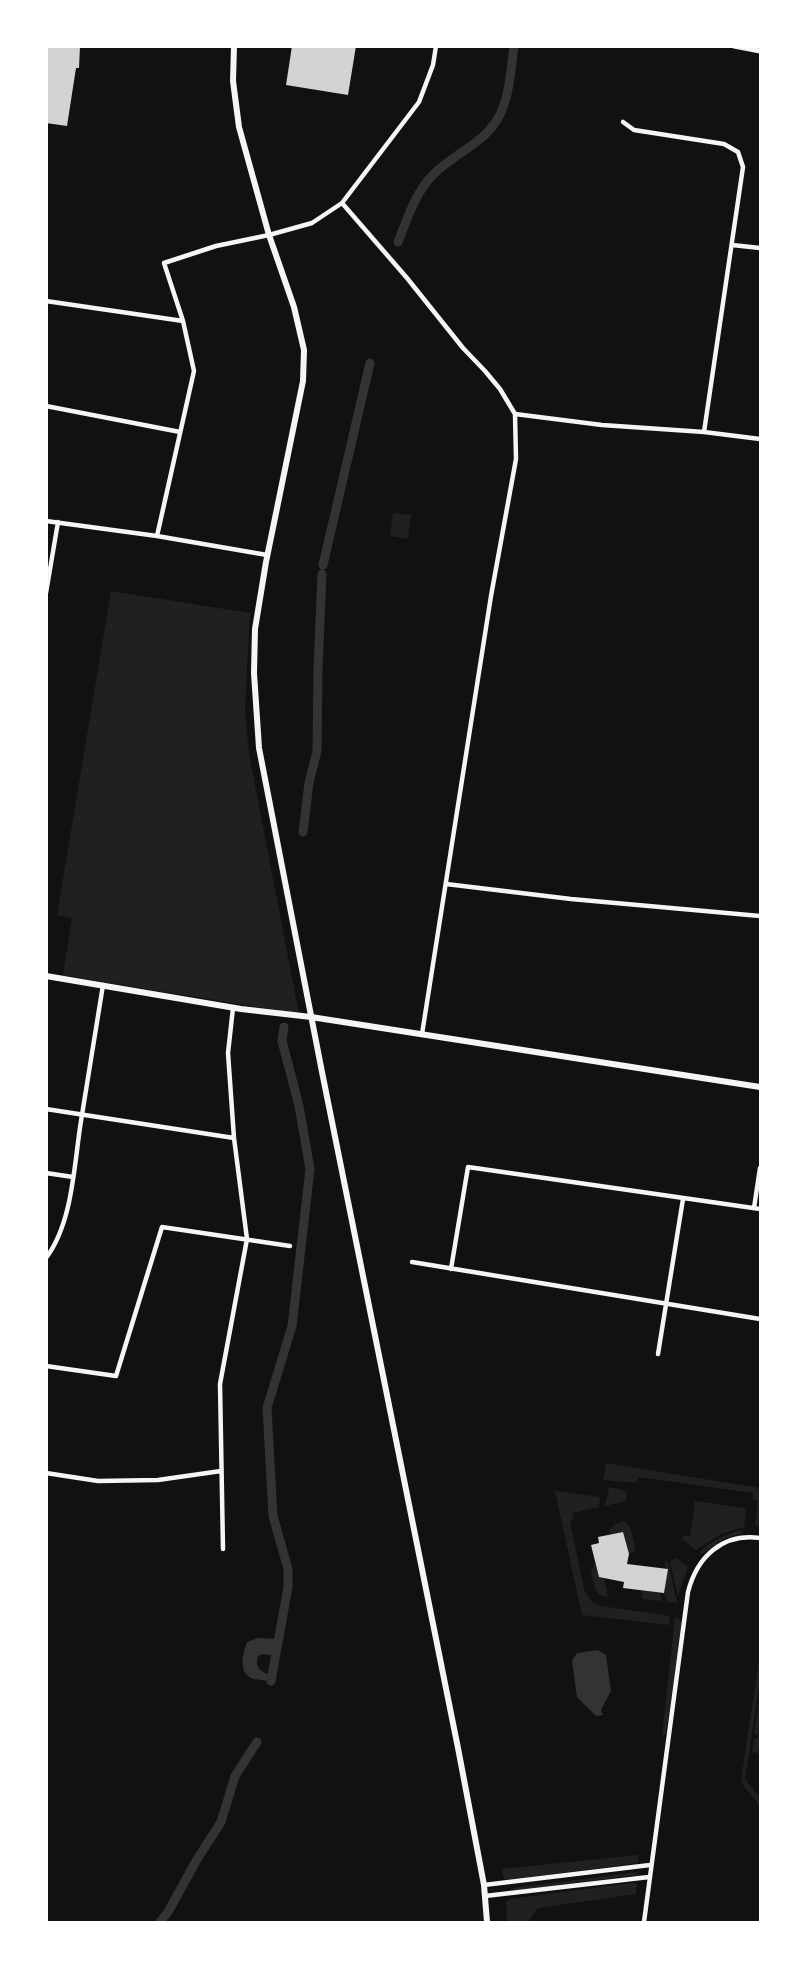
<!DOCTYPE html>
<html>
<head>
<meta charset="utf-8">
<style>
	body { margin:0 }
	#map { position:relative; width:807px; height:1969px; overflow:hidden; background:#111; font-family:"Work Sans",sans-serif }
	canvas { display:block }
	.frame { position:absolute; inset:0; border:48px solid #fff; pointer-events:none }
</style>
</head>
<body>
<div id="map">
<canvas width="807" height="1969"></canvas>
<div class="frame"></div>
</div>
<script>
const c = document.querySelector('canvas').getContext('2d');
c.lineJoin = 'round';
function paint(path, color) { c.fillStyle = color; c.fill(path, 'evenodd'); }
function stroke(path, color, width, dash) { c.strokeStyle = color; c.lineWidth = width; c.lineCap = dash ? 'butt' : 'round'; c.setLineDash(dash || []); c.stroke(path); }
const green = new Path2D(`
	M393 513 411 515 408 539 390 536Z
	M111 591 250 613 245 708 249 754 299 1014 63 975 72 918 57 915Z
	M606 1463 760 1488V1527L755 1525 758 1501 753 1499V1493L638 1477 636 1483 603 1480Z
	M609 1487 625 1491 627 1493 626 1501 605 1506Z
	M555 1491 600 1497 599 1507 572 1513 574 1519 570 1522 584 1589C588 1598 591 1603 601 1606L670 1616 669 1625 582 1615Z
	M695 1501 745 1508 746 1510 744 1527 721 1534 696 1550 682 1539 684 1536H690Z
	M624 1521C633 1527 633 1542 636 1551L629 1554 623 1532 610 1534 609 1530 617 1523Z
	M743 1530 742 1533 726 1538 702 1554 699 1552C712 1541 727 1533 743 1530Z
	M675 1558 688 1567 678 1596 670 1562Z
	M668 1562 677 1602 676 1603 667 1602 664 1593 667 1569 664 1563Z
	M595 1563 599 1577 604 1578 608 1597 599 1595 595 1589 591 1572Z
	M641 1590 660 1593 662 1601 643 1599Z
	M675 1617 682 1621 666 1734 662 1735Z
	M760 1655V1681L745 1779 760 1798V1806L745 1788 741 1780Z
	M760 1695V1758L758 1753 752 1752 754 1739H757L758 1735 754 1734Z
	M639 1855 638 1863 508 1880 504 1879 501 1869Z
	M637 1872V1875L514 1891 513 1888Z
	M632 1883 637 1884 636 1894 538 1908 528 1922H507L506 1902 510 1899Z`);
const water = new Path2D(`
	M258 1638 278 1639 275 1656 263 1654 258 1656C254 1668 262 1673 272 1675L271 1681C265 1680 256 1680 251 1678 238 1671 243 1653 247 1642Z
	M598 1650 606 1655 611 1691 601 1710 603 1715 596 1716 577 1697 572 1661 577 1653Z`);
const canal = new Path2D(`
	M398 242C407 220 415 193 432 176 454 152 489 143 502 110 510 91 511 67 514 46
	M323 565 370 363
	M303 832 309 783 317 751 318 668 322 574
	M271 1681 288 1587V1569L273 1516 267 1408 292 1326 310 1169 299 1106 282 1041 284 1027
	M160 1922 168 1912 196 1861 221 1822 235 1776 257 1742`);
const building = new Path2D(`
	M46 46H80L79 68H76L67 126 46 123Z
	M292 46H356L348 95 286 85Z
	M623 1532 629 1554 627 1564 668 1569 664 1593 623 1588 624 1582 599 1577 591 1545 599 1543 598 1537Z`);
const minor = new Path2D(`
	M623 122 634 130 724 144 738 152 743 167 704 432
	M342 203 407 278 463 348 485 371 500 389 515 414 516 459 491 596 422 1034
	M732 245 760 248
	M46 301 183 321
	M46 406 180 432
	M515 414 602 425 704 432 760 439
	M46 521 157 536 267 555
	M157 536 194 371 183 321 164 263 216 246 269 235 312 223 342 203 419 102 433 65 436 46
	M46 593 58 522
	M446 884 571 899 760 916
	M46 1109 234 1138
	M46 1173 73 1177
	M754 1208 760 1168
	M46 1258C73 1222 74 1164 81 1121 88 1076 96 1030 103 985
	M412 1262 760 1319
	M451 1269 468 1167 760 1209
	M658 1354 683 1199
	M46 1366 116 1376 162 1227 290 1246
	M46 1473 98 1481 158 1480 221 1471
	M223 1549 220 1384 247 1239 234 1138 228 1053 233 1008
	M484 1885 650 1865
	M485 1896 649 1877
	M644 1922 688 1592C697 1557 722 1533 760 1538`);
const tertiary = new Path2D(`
	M734 46 760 51`);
const secondary = new Path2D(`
	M234 46 233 81 239 127 269 235 294 307 304 350 303 381 266 562 255 629 254 673 259 748 322 1072 458 1748 484 1885 487 1922
	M46 976 241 1009 311 1017 760 1087`);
paint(green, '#202020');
paint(water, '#333');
stroke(canal, '#333', 9);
paint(building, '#d3d3d3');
stroke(minor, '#f5f5f5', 4.5);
stroke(tertiary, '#f5f5f5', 5);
stroke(secondary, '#f5f5f5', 6);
</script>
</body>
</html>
